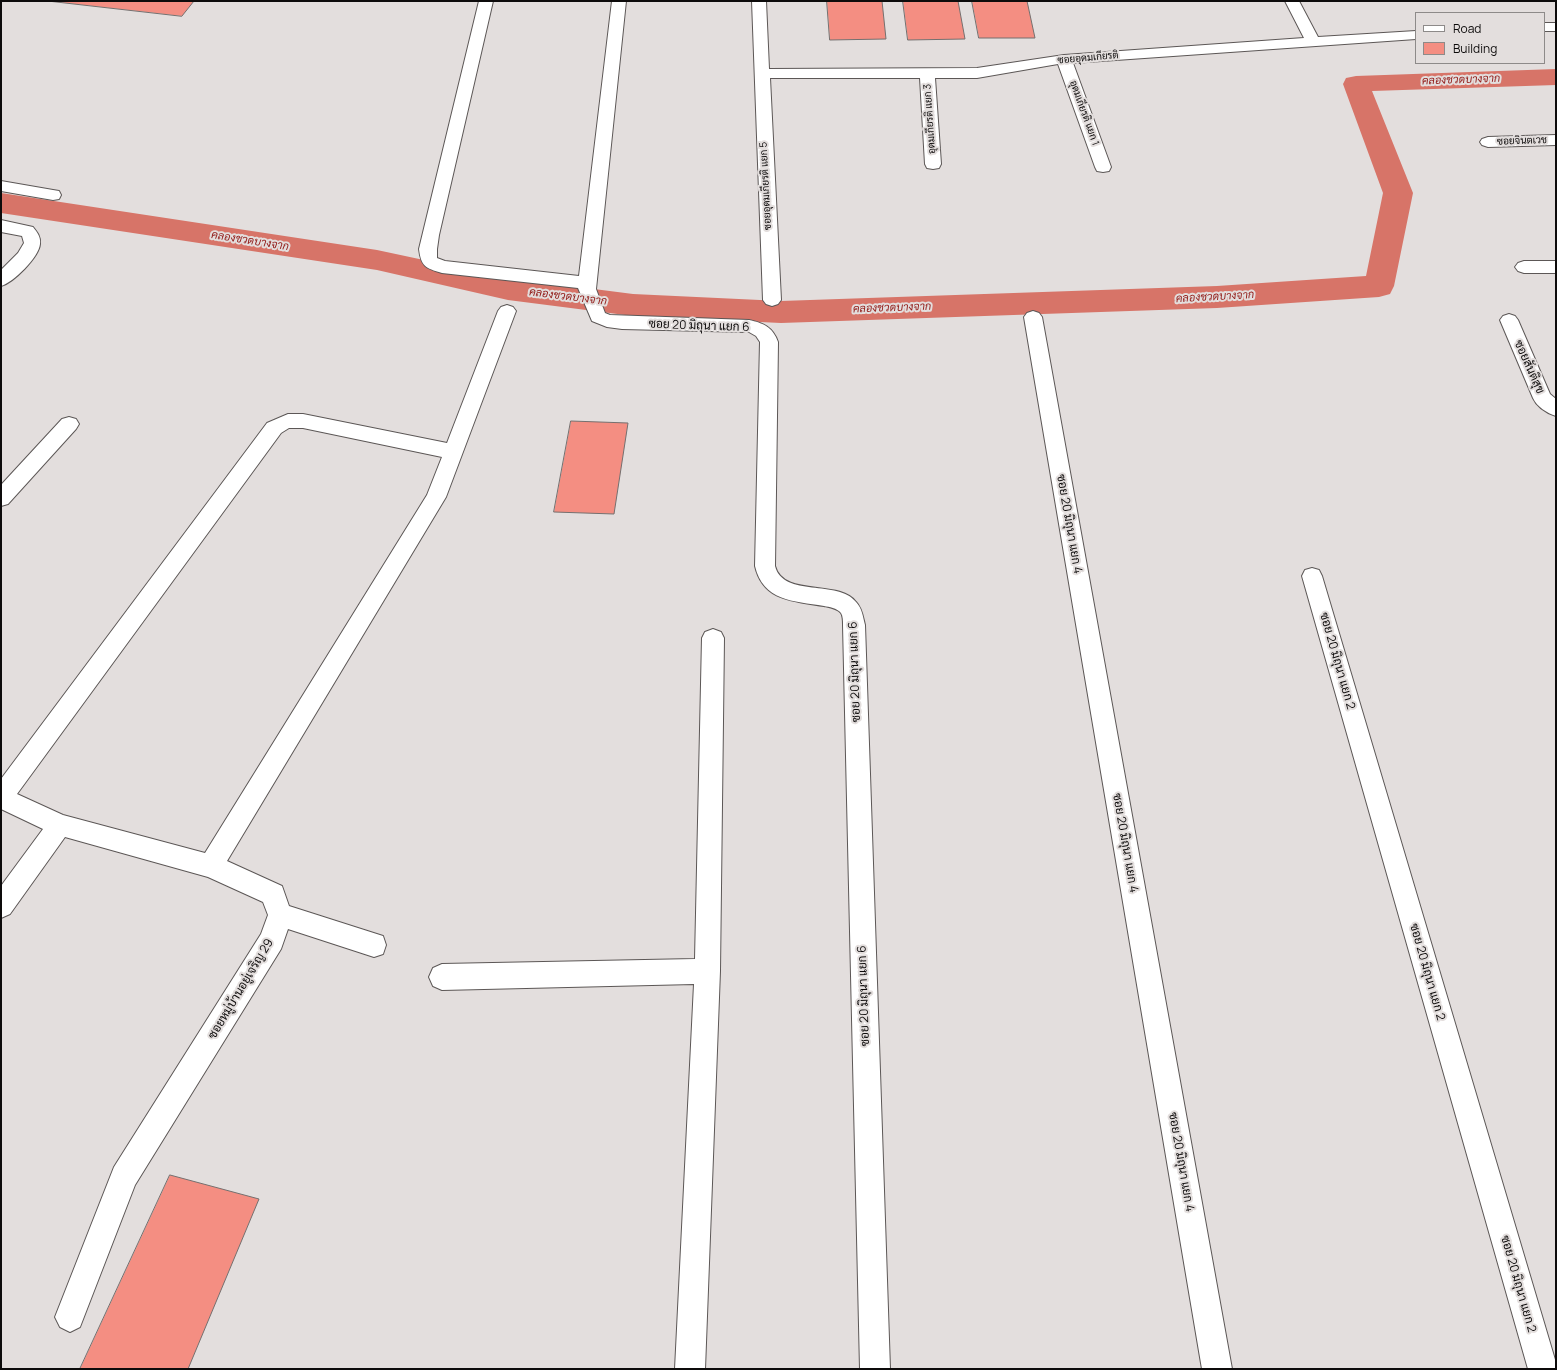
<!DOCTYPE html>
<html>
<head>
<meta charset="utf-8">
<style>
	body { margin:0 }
	#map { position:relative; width:1557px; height:1370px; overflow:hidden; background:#e3dedd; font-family:Manrope,sans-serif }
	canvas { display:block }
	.frame { position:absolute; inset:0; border:2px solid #0d0b0b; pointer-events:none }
	.legend { position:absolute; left:1415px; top:12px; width:130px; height:52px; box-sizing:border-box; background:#e3dedd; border:1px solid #8d8a89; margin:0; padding:5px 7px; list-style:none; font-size:12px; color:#0d0b0b }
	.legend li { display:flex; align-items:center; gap:8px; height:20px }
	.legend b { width:20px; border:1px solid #8d8a89 }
</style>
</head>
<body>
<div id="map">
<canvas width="1557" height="1370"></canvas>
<div class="frame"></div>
<ul class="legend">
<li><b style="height:5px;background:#fff"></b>Road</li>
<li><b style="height:11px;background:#f48e82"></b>Building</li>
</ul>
</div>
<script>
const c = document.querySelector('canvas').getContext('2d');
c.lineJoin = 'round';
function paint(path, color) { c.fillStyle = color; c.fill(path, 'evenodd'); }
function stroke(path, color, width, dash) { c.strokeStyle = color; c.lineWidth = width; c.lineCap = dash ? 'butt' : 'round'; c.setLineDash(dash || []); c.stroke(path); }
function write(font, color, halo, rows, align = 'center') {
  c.font = font + ' Manrope,Sarabun,sans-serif'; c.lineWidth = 4; c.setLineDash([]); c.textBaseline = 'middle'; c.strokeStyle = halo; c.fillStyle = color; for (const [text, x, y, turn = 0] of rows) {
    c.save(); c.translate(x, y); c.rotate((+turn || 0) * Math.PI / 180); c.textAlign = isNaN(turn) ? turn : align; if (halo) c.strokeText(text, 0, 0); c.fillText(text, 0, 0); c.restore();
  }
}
const canal = new Path2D(`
	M1556 69V85L1372 91 1413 193 1394 286 1390 294 1379 297 1217 308 781 323 633 316 508 300 377 270 1 213V193L377 250 508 278 633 294 781 301 1217 286 1366 276 1383 193 1343 84 1346 78 1356 76Z`);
const building = new Path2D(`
	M48 1H194L182 16Z
	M827 1H882L886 39 830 40Z
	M903 1H958L965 39 908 40Z
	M972 1H1027L1035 38H979Z
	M571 421 628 423 614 514 554 512Z
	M170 1175 259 1199 188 1369H80Z`);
const lane = new Path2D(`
	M1 181 53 190 59 191 61 195 59 199 53 200 1 191Z`);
const street = new Path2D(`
	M479 1H493L439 235 437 249V258L445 261 579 276 612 1H626L596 289 605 313 610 315 749 320C763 323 773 327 778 342L775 566C783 598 839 579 856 602 862 608 863 617 865 625L890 1369H860L843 625C843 621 843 616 841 613 837 608 829 607 824 606 793 601 763 601 755 566L760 342 756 336 749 332 622 329 607 327 592 321 578 288 442 273C425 268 421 266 419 249Z
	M752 1H766L769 69 977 68 1064 55 1304 38 1285 1H1299L1318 37 1416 31V39L1073 63 1111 167 1109 171 1103 172 1097 171 1095 167 1058 64 977 78H935L941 164 939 168 933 169 927 168 925 164 920 78H770L781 300 778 304 772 306 766 304 763 300Z
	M1544 23H1556V31H1544Z
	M1556 135V145L1488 147 1482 145 1480 142 1482 139 1488 137Z
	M1 220 33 227C37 232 41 237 40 244 39 257 13 283 1 286V270L18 253 24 243 22 236 1 232Z
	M1524 261H1556V273H1524L1518 271 1515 267 1518 263Z
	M507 305 513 307 516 311 446 497 227 861 282 886 289 906 383 936 386 945 383 954 374 957 288 929 281 949 135 1185 80 1327 70 1332 60 1327 55 1317 114 1167 261 934 268 915 263 902 208 877 65 837 10 914 1 918V886L43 829 1 809V779L267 423 288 414H303L447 443 498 311 501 307ZM295 428H303L442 457 427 495 205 853 63 815 17 794 281 433 289 428Z
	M1033 311 1039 313 1042 317 1232 1369H1202L1024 317 1027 313Z
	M1509 314 1515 316 1518 320 1550 394 1556 399V416C1547 413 1537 407 1533 398L1500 320 1503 316Z
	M69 417 76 419 79 424 76 429 8 504 1 506V485L62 419Z
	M1312 568 1319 570 1322 576 1556 1363V1369H1528L1302 576 1305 570Z
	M713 629 721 632 724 638 720 971 705 1369H675L694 984 442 990 433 986 429 977 433 968 442 964 695 959 702 638 705 632Z`);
const farStreetnames = [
	["ซอยอุดมเกียรติ",1088,58,-5],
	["อุดมเกียรติ แยก 1",1084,113,70],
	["อุดมเกียรติ แยก 3",930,119,-94],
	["ซอยจินตเวช",1522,141,-2],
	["ซอยอุดมเกียรติ แยก 5",766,186,-93]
];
const farWaternames = [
	["คลองชวดบางจาก",1461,80,-2],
	["คลองชวดบางจาก",250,241,9],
	["คลองชวดบางจาก",568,297,7],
	["คลองชวดบางจาก",1215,297,-3],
	["คลองชวดบางจาก",892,308,-2]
];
const streetNames = [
	["ซอย 20 มิถุนา แยก 6",699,326,2],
	["ซอยสันติสุข",1529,367,66],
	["ซอย 20 มิถุนา แยก 4",1069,524,80],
	["ซอย 20 มิถุนา แยก 2",1337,661,74],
	["ซอย 20 มิถุนา แยก 6",855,672,-92],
	["ซอย 20 มิถุนา แยก 4",1125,843,80],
	["ซอย 20 มิถุนา แยก 2",1427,972,74],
	["ซอยหมู่บ้านอยู่เจริญ 29",241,989,-59],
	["ซอย 20 มิถุนา แยก 6",864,996,-92],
	["ซอย 20 มิถุนา แยก 4",1181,1162,80],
	["ซอย 20 มิถุนา แยก 2",1518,1284,74]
];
paint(canal, '#d77468');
paint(building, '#f48e82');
stroke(building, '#746f6e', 1);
stroke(lane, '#5c5756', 2);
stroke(street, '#5c5756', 2);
paint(lane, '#fff');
paint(street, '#fff');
write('10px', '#0d0b0b', '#e3dedd', farStreetnames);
write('italic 11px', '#911916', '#e3dedd', farWaternames);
write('12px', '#0d0b0b', '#e3dedd', streetNames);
</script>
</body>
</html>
